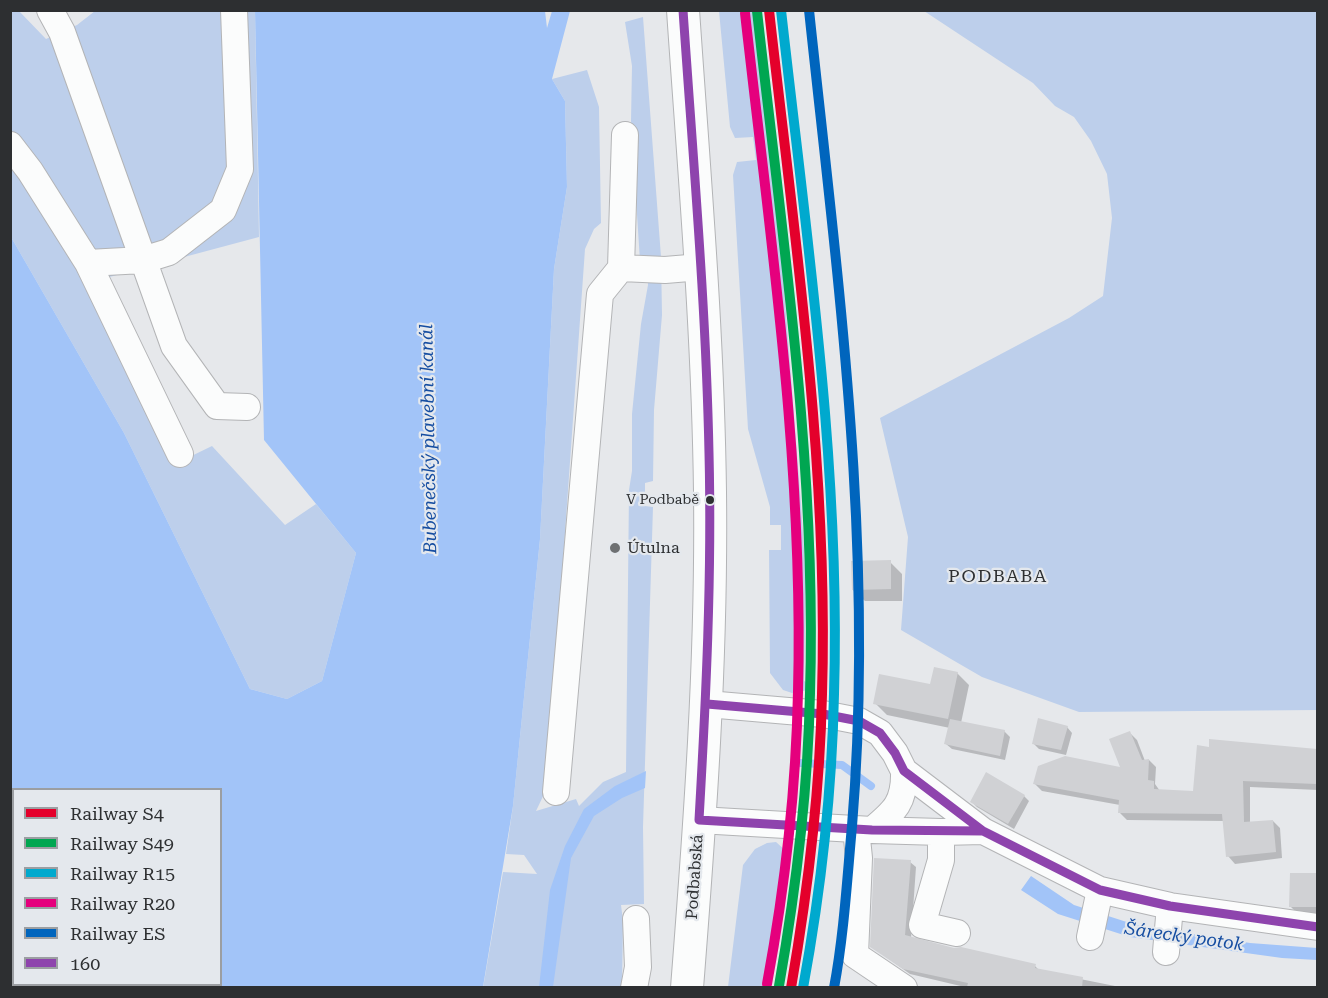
<!DOCTYPE html>
<html>
<head>
<meta charset="utf-8">
<style>
	body { margin:0 }
	#map { position:relative; width:1328px; height:998px; overflow:hidden; background:#e6e8eb; font-family:"Roboto Serif",serif }
	canvas { display:block }
	.frame { position:absolute; inset:0; border:12px solid #2d2f31; pointer-events:none }
	.legend { position:absolute; left:12px; top:788px; width:210px; height:198px; box-sizing:border-box; background:#e4e8ed; border:2px solid #9b9ea2; margin:0; padding:8px 10px; list-style:none; font-size:18px; color:#2d2f31 }
	.legend li { display:flex; align-items:center; gap:12px; height:30px }
	.legend b { width:30px; border:2px solid #9b9ea2 }
</style>
</head>
<body>
<div id="map">
<canvas width="1328" height="998"></canvas>
<div class="frame"></div>
<ul class="legend">
<li><b style="height:8px;background:#e4002b"></b>Railway S4</li>
<li><b style="height:8px;background:#00a651"></b>Railway S49</li>
<li><b style="height:8px;background:#00a9ce"></b>Railway R15</li>
<li><b style="height:8px;background:#e5007d"></b>Railway R20</li>
<li><b style="height:8px;background:#0065bd"></b>Railway ES</li>
<li><b style="height:8px;background:#8e44ad"></b>160</li>
</ul>
</div>
<script>
const c = document.querySelector('canvas').getContext('2d');
c.lineJoin = 'round';
function paint(path, color) { c.fillStyle = color; c.fill(path, 'evenodd'); }
function stroke(path, color, width, dash) { c.strokeStyle = color; c.lineWidth = width; c.lineCap = dash ? 'butt' : 'round'; c.setLineDash(dash || []); c.stroke(path); }
function write(font, color, halo, rows, align = 'center') {
  c.font = font + ' "Roboto Serif",serif'; c.lineWidth = 4.5; c.setLineDash([]); c.textBaseline = 'middle'; c.strokeStyle = halo; c.fillStyle = color; for (const [text, x, y, turn = 0] of rows) {
    c.save(); c.translate(x, y); c.rotate((+turn || 0) * Math.PI / 180); c.textAlign = isNaN(turn) ? turn : align; if (halo) c.strokeText(text, 0, 0); c.fillText(text, 0, 0); c.restore();
  }
}
const green = new Path2D(`
	M10 11H19L46 39 77 25 95 11H255L259 237 87 283 177 463 212 446 285 525 316 504 356 553 322 681 287 699 250 689 124 433 11 237Z
	M719 11H755L781 250 801 505 806 580 804 681 808 683 809 689 795 694 783 690 770 673 769 550H781V525H770V507L748 429 733 175 737 162 756 160 753 137 735 138 730 127Z
	M924 11H1317V710L1079 712 982 677 901 630 908 537 880 418 1069 318 1103 296 1112 218 1107 174 1091 141 1074 117 1055 106 1033 83Z
	M643 17 661 257 662 315 654 410 653 481 645 483V506L653 507 643 827 644 904 621 905 623 921 622 987 483 988 503 872 537 874 524 855 506 854 513 806 540 539 554 269 567 187 565 101 552 79 587 70 599 107 601 223 594 229 585 249 547 788 536 811 576 799 579 806 603 782 626 772 629 490 632 471V414L641 324 648 285 647 263 640 261 631 121 632 66 625 22Z
	M776 842 786 851 769 987H728L743 865 755 849 767 843Z`);
const water = new Path2D(`
	M255 11H545L547 28 552 11H570L552 79 565 101 567 187 554 269 540 539 513 806 483 987H11V237L124 433 250 689 287 699 322 681 356 553 264 440ZM14 790H220V984H14Z
	M646 771 645 788 622 798 594 816 571 858 553 987H539L550 890 565 846 584 809 615 786Z
	M1031 876 1074 905 1136 925 1250 943 1317 948V960L1282 958 1130 937 1058 914 1021 890Z`);
const shadow = new Path2D(`
	M890 562 902 574V601H865L853 590Z
	M957 673 969 685 961 723 1004 731 1010 737 1005 760 952 749 946 744 950 728 887 715 875 703 931 685Z
	M1067 727 1072 733 1066 755 1039 749 1034 744Z
	M1130 733 1137 740 1145 761 1149 760 1156 767 1155 784 1160 791 1194 792 1210 749 1260 746 1318 750V790L1250 787V823L1273 821 1280 828 1282 858 1235 864 1228 856 1224 821 1127 820 1120 813V805L1042 791 1035 784 1122 769Z
	M1024 796 1029 801 1014 829 977 807 972 802Z
	M910 862 916 867 911 938 953 949 1035 966 1040 971 1125 988H969L910 974 872 947Z
	M1291 874 1318 875V915H1299L1291 907Z`);
const stream = new Path2D(`
	M800 763 842 765 871 786`);
const building = new Path2D(`
	M891 560V589L852 590 851 561Z
	M934 667 958 672 948 719 873 704 879 674 930 684Z
	M1038 718 1068 726 1061 750 1032 744Z
	M950 719 1005 730 1000 756 944 744Z
	M1130 731 1142 760 1149 759 1148 780 1154 781V789L1193 791 1197 745 1209 747V739L1317 749V784L1243 781 1244 822 1273 820 1276 852 1226 857 1222 814 1118 813 1119 800 1033 784 1038 766 1065 756 1120 767 1109 739Z
	M986 772 1025 795 1008 824 970 802Z
	M874 858 911 860 905 935 954 948 961 947 1036 964 1035 968 1083 977 1082 987H967L968 983 903 969 870 947Z
	M1290 873H1317V907H1289Z`);
const minor = new Path2D(`
	M50 10 62 32 174 346 217 406 247 407
	M625 135 621 268 665 270 701 267
	M10 145 30 171 88 263 180 454
	M88 263 143 260 169 252 223 210 240 169 234 10
	M707 704 823 714 859 721 880 733 895 753 904 771 983 831 1100 890 1170 906 1318 927
	M556 792 600 294 621 268
	M699 820 872 830 941 832 983 831
	M856 829 859 858 855 955 904 988
	M872 830C895 811 905 802 904 771
	M941 832V860L922 925 957 933
	M1090 937 1100 890
	M1166 952 1170 906
	M634 988 638 967 636 919`);
const major = new Path2D(`
	M683 10C694 171 708 331 710 492 712 657 700 823 687 988`);
const bus1 = new Path2D(`
	M683 10C693 158 706 306 709 453 712 576 706 698 699 820
	M707 704 823 714 859 721 880 733 895 753 904 771 983 831 1100 890 1170 906 1318 927
	M699 820 872 830 983 831 997 838`);
const rail1 = new Path2D(`
	M769 10C794 234 829 468 822 694 820 792 808 890 791 988`);
const rail2 = new Path2D(`
	M757 11C782 236 817 466 810 693 808 791 796 889 779 986`);
const rail3 = new Path2D(`
	M781 10C806 235 841 467 834 694 832 792 821 890 803 988`);
const rail4 = new Path2D(`
	M745 13C770 237 804 465 798 692 796 790 785 887 767 984`);
const rail5 = new Path2D(`
	M809 10C838 283 875 551 852 826 847 880 844 934 834 988`);
const markers = [
	[710,500,5,"#2d2f31"],
	[615,548,6,"#6e7072"]
];
const busNames = [
	["V Podbabě",699,500]
];
const poiNames = [
	["Útulna",627,548]
];
const streetNames = [
	["Podbabská",695,877,-86]
];
const waterNames = [
	["Bubenečský plavební kanál",429,439,-91],
	["Šárecký potok",1184,937,8]
];
const neighbourhoodNames = [
	["PODBABA",998,577]
];
paint(green, '#bdcfeb');
paint(water, '#a2c4f8');
paint(shadow, '#0003');
stroke(stream, '#a2c4f8', 8);
paint(building, '#d0d1d4');
stroke(minor, '#b3b4b6', 28);
stroke(major, '#b3b4b6', 34);
stroke(minor, '#fbfcfc', 26);
stroke(major, '#fbfcfc', 32);
stroke(bus1, '#8e44ad', 9);
stroke(rail1, '#e4002b', 10);
stroke(rail2, '#00a651', 10);
stroke(rail3, '#00a9ce', 10);
stroke(rail4, '#e5007d', 10);
stroke(rail5, '#0065bd', 10);
for (const [x, y, r, color] of markers) { const dot = new Path2D(); dot.arc(x, y, r, 0, 2 * Math.PI); c.fillStyle = color; c.fill(dot); stroke(dot, '#e4e8ed', 2); }
write('14px', '#2d2f31', '#e4e8ed', busNames, 'right');
write('16px', '#2d2f31', '#e4e8ed', poiNames, 'left');
write('16px', '#2d2f31', '#e4e8ed', streetNames);
write('italic 18px', '#154da1', '#e4e8ed', waterNames);
c.letterSpacing = '1.5px';
write('18px', '#2d2f31', '#e4e8ed', neighbourhoodNames);
c.letterSpacing = '0px';
</script>
</body>
</html>
